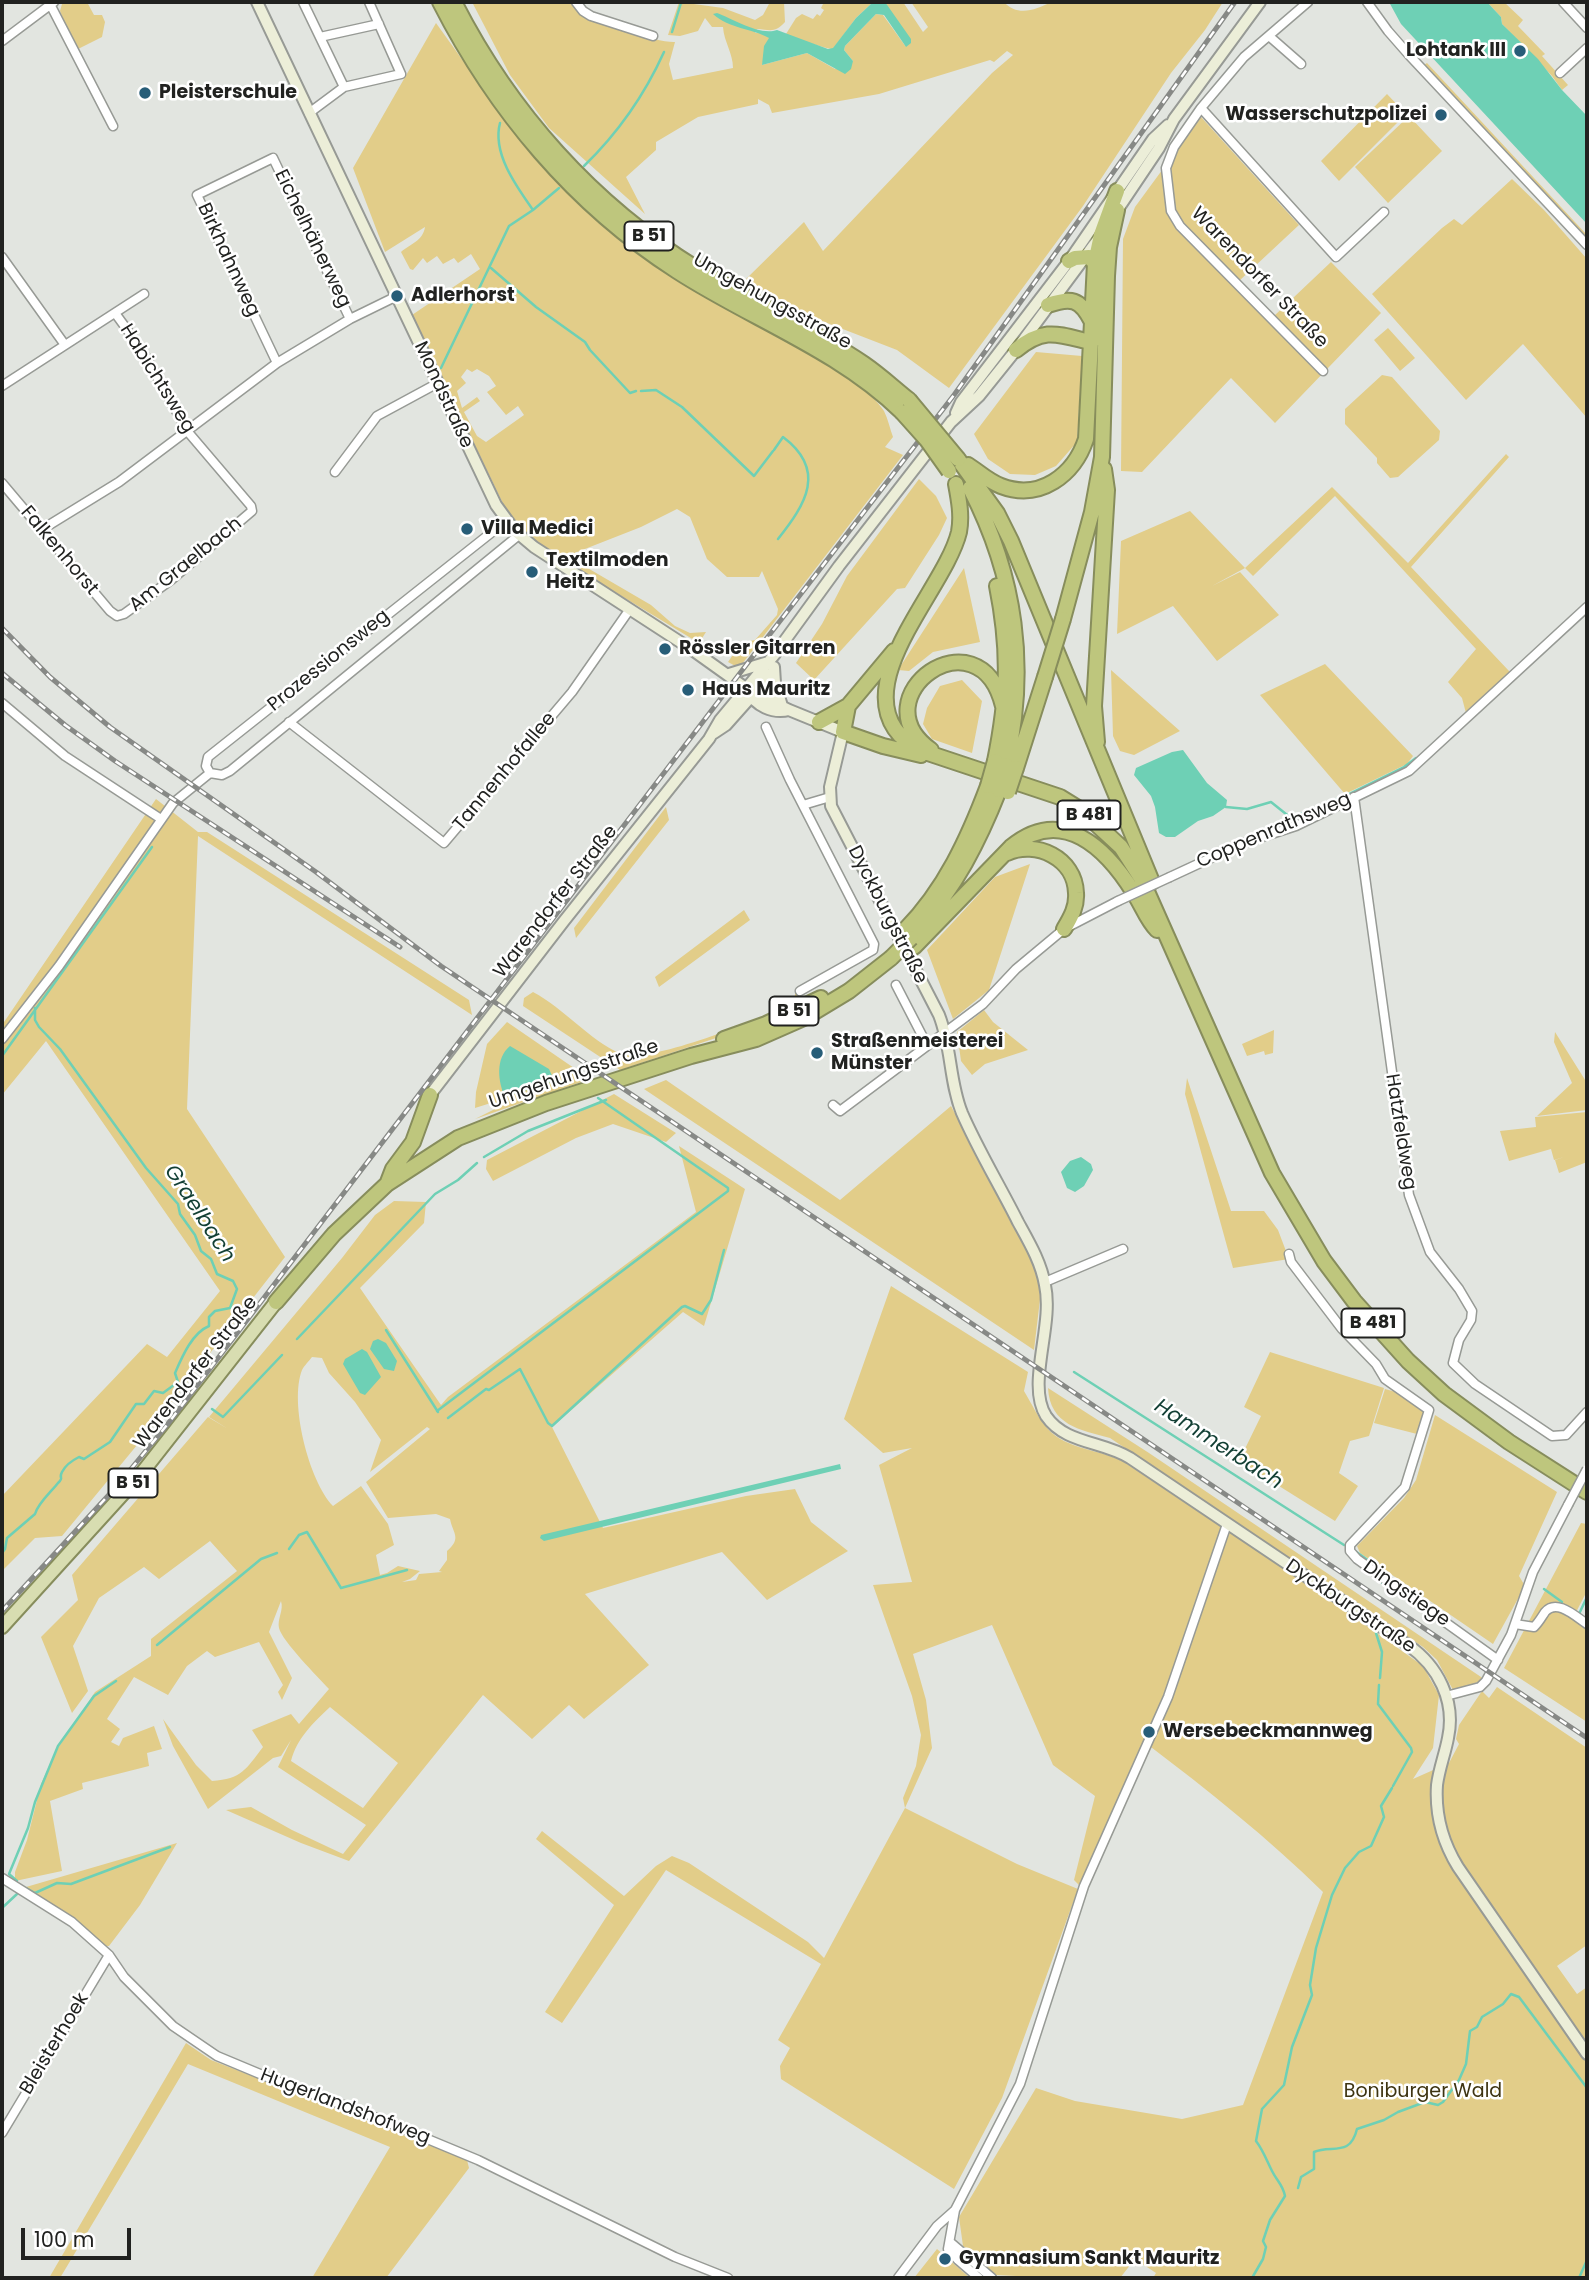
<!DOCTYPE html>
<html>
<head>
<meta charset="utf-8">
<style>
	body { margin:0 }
	#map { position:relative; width:1589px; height:2280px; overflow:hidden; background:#e2e5e0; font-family:Poppins,sans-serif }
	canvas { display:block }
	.frame { position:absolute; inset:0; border:4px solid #212220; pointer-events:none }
	.scale { position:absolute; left:21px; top:2228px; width:110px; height:32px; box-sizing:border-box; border:4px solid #212220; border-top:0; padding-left:9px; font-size:21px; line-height:24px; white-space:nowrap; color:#212220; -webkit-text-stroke:5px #fff; paint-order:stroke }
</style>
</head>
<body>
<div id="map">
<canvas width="1589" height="2280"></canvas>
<div class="frame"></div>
<div class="scale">100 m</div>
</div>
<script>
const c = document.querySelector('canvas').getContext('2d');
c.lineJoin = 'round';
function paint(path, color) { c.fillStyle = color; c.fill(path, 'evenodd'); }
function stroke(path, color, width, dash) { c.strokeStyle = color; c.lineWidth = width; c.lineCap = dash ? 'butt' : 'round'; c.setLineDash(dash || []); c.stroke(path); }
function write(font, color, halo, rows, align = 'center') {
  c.font = font + ' Poppins,sans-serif'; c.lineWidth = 5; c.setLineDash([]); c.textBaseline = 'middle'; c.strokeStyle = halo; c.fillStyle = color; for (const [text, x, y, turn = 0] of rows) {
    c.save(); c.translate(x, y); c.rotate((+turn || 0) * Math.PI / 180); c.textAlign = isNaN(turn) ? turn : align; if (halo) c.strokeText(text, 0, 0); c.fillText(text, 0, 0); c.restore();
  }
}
const green = new Path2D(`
	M66 2H87L94 15H102L105 22 102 37 76 50 60 11 62 4Z
	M472 2H573C576 6 579 12 583 15 598 24 658 43 675 42L669 64 673 80 733 68C733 53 724 42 723 27H712L705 18 698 31 680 36 668 35 679 2 723 8 755 20 763 15 770 2H784L785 22C775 33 771 30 757 29L755 33H761L770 38 762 65 807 53 835 69 853 61 844 50 845 46 876 14 883 15 906 47 885 2H903L923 32 928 27 911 2H1004C1017 17 1036 10 1051 2H1223L1205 30 1171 73 1083 206 949 388 897 350 791 309 746 279 804 222 823 251 992 73 1013 55 1007 51 994 62 990 60 879 94 772 113 769 105 758 99V104L698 117 656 142V150L626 177 645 214 549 128 510 75Z
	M820 2H873L856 18 833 49C826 49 794 38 786 34L796 18 802 14 813 19 817 14 820 16 824 10 821 8 823 4Z
	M1487 2H1504L1523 20 1518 26 1545 54 1542 56 1568 85 1562 90 1552 76 1502 24 1501 17Z
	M436 23C483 88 529 159 589 214 639 259 703 294 762 327 791 343 869 385 884 411 888 419 890 429 893 437L885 447 903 455 739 668 728 662 741 643 755 640 777 615 778 609 762 571 759 577H727L707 559 690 517 677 509 641 527 567 556 651 605 675 626 690 633 706 632 699 643 567 563 565 557 562 560 531 540 507 512 412 315 480 269 471 254 458 263 454 258 443 264 437 256 427 263 423 258 413 270 410 269 401 252C410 244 423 241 425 227L385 252 353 168ZM467 369 472 372 477 369 489 376 496 386 487 392 506 415 518 406 524 415 486 442 477 436 464 412 480 401 477 397 462 408 457 391 466 383 461 377Z
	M1427 63 1587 235V241L1424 65Z
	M1387 94 1406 114 1339 181 1321 161Z
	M1409 116 1442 151 1388 203 1355 167Z
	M1201 117 1299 225 1239 281 1274 316 1331 262 1381 313 1275 423 1231 378 1142 472 1121 471 1123 239 1135 207Z
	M1512 179 1544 210 1587 259V418L1523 344 1466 400 1372 294 1442 228 1454 219 1462 225Z
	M1388 328 1415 358 1400 371 1374 340Z
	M1036 352 1082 356 1077 442 1056 466 1035 475 1010 474 988 459 974 434Z
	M1382 375 1392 377 1440 431 1439 440 1398 477 1390 478 1377 463V458L1345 424V409Z
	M1506 454 1509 457 1411 567 1509 671V675L1466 713 1462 698 1448 682 1476 649 1335 496 1253 576 1245 568 1212 586 1240 572 1279 615 1217 661 1173 606 1117 634 1121 541 1190 511 1245 568 1332 487 1408 563Z
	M919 479 936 496 947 518 939 535 905 588 897 589 814 680 796 663 822 624 847 576Z
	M964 568 980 642 933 652 909 671 898 670Z
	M1325 664 1413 756 1407 764 1345 794 1260 695Z
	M1111 670 1180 731 1134 755 1120 751 1113 736Z
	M962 680 982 701 972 753 932 739 923 724 927 708 940 686Z
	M156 799 198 832H207L469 1000 472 1015 198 836 187 1109 285 1257 161 1416 62 1536 35 1538 2 1571V1496L147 1344 167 1357 220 1291 46 1041 2 1095V1025Z
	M666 807 669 820 576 938 574 928Z
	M1030 864 989 990 953 1019 927 950 995 877Z
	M744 910 750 920 659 987 655 977Z
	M795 990 802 1003 773 1019 620 1070 523 1006 524 998 533 992C565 1009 588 1039 621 1054 647 1065 767 1017 795 1002Z
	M984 1010 993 1022 1028 1050 985 1064 972 1075 961 1061 957 1032Z
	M507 1022 590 1079 475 1119 495 1109 494 1102 475 1108 476 1092 487 1044Z
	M1274 1030 1273 1053 1265 1055 1264 1051 1247 1056 1242 1044Z
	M1555 1032 1587 1083V1110L1537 1116 1572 1083 1554 1042Z
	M1187 1078 1231 1211H1264L1278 1230 1289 1259 1233 1268 1185 1094Z
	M666 1080 840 1200 951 1106 1029 1252 1041 1291 1034 1350 644 1089Z
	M614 1094 676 1133 666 1142 613 1124 576 1138 493 1181 486 1169 487 1160Z
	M1587 1112V1162L1559 1173 1555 1160 1564 1157 1554 1160 1551 1149 1509 1161 1500 1131 1536 1127 1535 1117Z
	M679 1146 745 1189 704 1326 683 1312 552 1427 603 1528 746 1496 795 1489 811 1522 848 1551 767 1600 722 1552 585 1594 649 1665 584 1719 569 1705 532 1739 483 1695 349 1861 301 1843 226 1810 251 1807 292 1830 343 1854 366 1825 278 1767 291 1740 281 1756 273 1758 208 1809 173 1746 163 1719 196 1765 212 1781C242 1779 246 1769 263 1747L252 1730 291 1714 299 1724 329 1689C318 1677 282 1641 279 1628 277 1619 284 1610 281 1601L269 1632 292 1678 282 1700 278 1692 283 1685 259 1642 215 1657 207 1651 187 1666 168 1695 134 1677 107 1719 120 1729 111 1742 119 1746 123 1738 154 1726 162 1749 147 1753 149 1766 82 1783 83 1789 50 1801 62 1871 15 1881V1872L27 1840 41 1784 56 1751 95 1692 151 1656V1639L237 1571 210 1541 159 1579 144 1567 99 1598 73 1646 88 1691 72 1713 41 1637 78 1600 72 1575 208 1417 228 1429 209 1417 342 1258 375 1215 394 1201 426 1202 424 1223 360 1288 441 1405 448 1397 696 1212ZM312 1357 322 1358 329 1373 355 1402 381 1440 370 1472 427 1427 430 1429 366 1482 388 1518 436 1514 450 1519C453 1534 462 1538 447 1551V1560L439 1571 442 1572 419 1574 416 1580 402 1582 410 1579 420 1571 398 1566 387 1573 380 1575 376 1555 394 1545 388 1524 361 1486 333 1506C309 1481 289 1403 302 1370 304 1366 309 1361 312 1357ZM330 1707 398 1763 363 1808 291 1761C297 1738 313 1723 330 1707Z
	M891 1286 1028 1372 1024 1391C1032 1404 1038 1418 1048 1429 1067 1450 1100 1449 1124 1462L1328 1598 1423 1666 1439 1695 1433 1748 1413 1779 1449 1763 1459 1744 1456 1739 1459 1725 1482 1691 1489 1698 1497 1687 1587 1748V1945L1557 1966 1577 1994 1587 1987V2278H1153L1156 2273 1135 2259 1120 2278H1021L1016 2276 996 2275 963 2246 959 2217 1036 2088 1075 2101 1182 2119 1243 2105 1323 1892C1268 1838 1209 1791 1147 1744L1079 1885 1074 1880 1095 1796 1053 1765 992 1625 913 1654 926 1700 932 1748 905 1808 1017 1864 1078 1889 1002 2098 954 2189 781 2079 780 2066 790 2048 778 2040 821 1964 666 1870 562 2023 545 2012 614 1905 536 1839 542 1831 624 1896 656 1866 672 1856 689 1863 808 1942 824 1958 905 1808 903 1798 916 1766 921 1735 912 1696 873 1585 912 1582 879 1465 912 1448 883 1453 844 1419Z
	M1270 1352 1384 1388 1369 1436 1350 1441 1339 1473 1358 1486 1335 1521 1239 1461 1261 1416 1244 1407Z
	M1048 1388 1149 1453 1484 1679 1469 1686 1453 1690 1437 1660 1423 1647 1110 1438C1080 1430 1050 1425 1048 1388Z
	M1385 1389 1403 1394 1424 1410 1417 1434 1374 1423Z
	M1435 1415 1557 1492 1519 1576 1525 1586 1493 1644 1360 1553 1357 1546 1404 1498 1416 1480Z
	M1581 1523 1587 1524V1591L1573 1618 1587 1628V1722L1504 1668Z
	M177 1843 140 1905 109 1946H105L75 1920 26 1887Z
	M186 2043 211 2060 467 2160 469 2168 386 2278H312L390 2147 188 2064 60 2278H49Z
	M937 2249 970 2278H914Z`);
const water = new Path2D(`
	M873 2H885L911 39V43L906 47 884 15 876 14 845 46 844 50 853 61 851 69 845 74 807 53 762 65 764 46 769 38C751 28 730 29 713 14L717 13C733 19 760 36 777 30L828 49 833 48 856 18Z
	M1389 2H1487L1501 17 1502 24 1538 59 1562 90 1587 116V224L1401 24Z
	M1183 750 1207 783 1227 800 1226 807 1213 816 1198 821 1175 837H1166L1159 833 1155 807 1151 796 1134 775 1136 768 1172 752Z
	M510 1046 549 1069 553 1078 549 1083 505 1097C498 1082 495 1058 510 1046Z
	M1081 1157 1091 1164 1093 1170 1084 1186 1075 1192 1067 1188 1061 1172 1070 1161Z
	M378 1339 386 1343 397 1361 394 1371 384 1369 370 1349 373 1341Z
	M362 1349 367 1352 381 1377 365 1395 360 1393 343 1364 345 1359Z
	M840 1464 841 1469 544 1541 540 1538 541 1535Z`);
const stream = new Path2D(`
	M672 32 681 3 689 2
	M500 123C492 153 516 186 533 210
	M584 166C617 134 645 94 664 52
	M491 268 536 307 585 342 590 350 630 393 636 391
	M441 368 509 226 533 210 559 188
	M641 391 656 390 682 407 754 476 773 451
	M774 450 783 437C827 470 806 504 778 539
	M1226 807 1247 809 1271 802 1291 818 1347 795 1404 767 1416 758
	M2 1056 152 847
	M484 1157 528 1131 606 1100
	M386 1330 438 1412
	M297 1339 435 1194 458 1180 477 1163
	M1074 1372 1344 1545
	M176 1384 187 1389
	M212 1409 223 1417 282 1355
	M437 1411 728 1191V1188L598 1098
	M448 1418 486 1389 489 1390 520 1369 548 1423 552 1426 682 1307 685 1306 702 1314 711 1300 724 1250
	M289 1549 299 1535 307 1532 341 1588 407 1570
	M1355 1551 1379 1568
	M2 1553 5 1549 7 1538 35 1514C38 1503 51 1492 58 1483 65 1476 58 1480 62 1472 65 1466 73 1460 79 1457L84 1459 110 1442 136 1404H144L154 1391 163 1393 178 1382 175 1373C182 1357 192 1333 209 1326V1317L215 1311 230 1308 237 1289 233 1281 217 1274 211 1259 201 1251 195 1235 180 1214 178 1204 146 1168 60 1049 39 1027 35 1020V1008
	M1374 1577 1401 1596
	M1544 1589 1562 1602
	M1579 1614 1587 1597
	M1376 1633 1382 1652 1380 1678
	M157 1645 261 1559 277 1553
	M1379 1685 1378 1704 1411 1748 1412 1752 1393 1786
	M17 1881 9 1874 28 1828 35 1802 58 1746 94 1696 116 1681
	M26 1888 35 1893 57 1883 71 1884 170 1847
	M2 1908 17 1894
	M1298 2188 1301 2177 1314 2169V2152C1331 2144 1350 2158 1357 2129L1384 2120 1398 2112 1425 2102 1438 2105 1443 2102 1459 2080 1466 2064 1470 2031 1477 2027 1482 2017 1503 2004 1511 1994 1519 1997 1587 2088
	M1252 2278 1263 2259 1266 2247 1263 2241 1270 2220 1285 2196C1283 2185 1277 2181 1272 2171 1267 2161 1263 2150 1256 2141L1262 2109 1284 2085 1292 2047 1312 1995 1310 1985 1316 1948 1332 1895 1345 1868 1359 1852 1371 1846 1384 1817 1381 1806 1392 1788
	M1579 2278 1587 2260`);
const street = new Path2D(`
	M303 2 344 87
	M576 2 583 11 591 16 653 36
	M1308 2 1244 57 1201 108 1174 147 1166 168 1171 211 1180 226 1323 371
	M1367 2 1388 31 1409 55 1587 245
	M1563 2 1587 28
	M50 4 113 126
	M1269 36 1301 64
	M320 37 379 24
	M2 41 54 2
	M1560 73 1587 48
	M1201 108 1336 257 1384 212
	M309 113 344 87 401 74 369 2
	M2 257 65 345
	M277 363 197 195 273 158 350 319
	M2 386 144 294
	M335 472 377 416 438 383
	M2 483 110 611 117 616 124 614 171 580 252 511 251 506 188 432 142 350 115 313
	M41 530 119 482 277 363 350 319 397 296
	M2 703 65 756 161 819
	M289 722 444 843 572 692 630 609
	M766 727 790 780 874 944 873 950 800 991
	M210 773 206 766 208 757 506 521
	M210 773 222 775 230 771 519 535
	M1354 797 1409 1195 1430 1252 1459 1289 1472 1311 1471 1320 1459 1340 1453 1363 1475 1384 1552 1436 1566 1435 1587 1412
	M803 805 830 797
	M1170 877 1241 844 1296 826 1409 771 1587 607
	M896 985 927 1045
	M2 1039 59 966 173 803 210 773
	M833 1105 840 1111 983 1004 1016 969 1064 929 1118 901
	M1289 1254 1291 1262 1342 1329 1376 1364 1385 1379 1429 1410 1405 1487 1350 1545V1551L1357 1559 1498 1660
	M1045 1282 1123 1249
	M1515 1624 1534 1627C1539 1622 1541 1618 1545 1612 1557 1598 1576 1617 1587 1624
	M1446 1696 1480 1687 1486 1681 1511 1635 1533 1572 1568 1505
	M2 1878 72 1922 109 1955 124 1977 173 2026 217 2056 284 2084 360 2111 478 2160 675 2257 728 2278
	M2 2133 109 1955
	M955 2210 948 2249 958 2260 979 2278
	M950 2242 992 2278
	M898 2278 937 2226 955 2210 1020 2084 1084 1886 1168 1697 1227 1524`);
const secondary = new Path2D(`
	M257 2 496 505 515 531 534 547 691 649 747 689 789 710 843 732 830 787 831 806 939 1015C952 1048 949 1081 962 1113 978 1150 1000 1186 1018 1222 1029 1242 1041 1262 1045 1285 1054 1326 1026 1384 1046 1416 1065 1444 1103 1441 1130 1458L1408 1645C1438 1666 1456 1701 1448 1738 1445 1754 1439 1769 1437 1785 1435 1815 1442 1841 1458 1867L1587 2054
	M1114 215 1159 148 1174 119 1260 2
	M956 413 961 402 1069 261 1153 139 1168 125
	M774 667 775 683 782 706
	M729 674 768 662
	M748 691C755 706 773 714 789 710
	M714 733 726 725 774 671
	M430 1095 564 921 709 739 720 720 775 654 839 566 951 422 979 396 1016 350 1099 238`);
const primary = new Path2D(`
	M2 1627 141 1474 276 1302`);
const highway = new Path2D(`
	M440 2C495 110 574 205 677 271 751 319 837 349 902 412
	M454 2C510 112 592 204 697 269 751 303 811 328 864 364 880 375 894 388 909 400
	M1069 261 1075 258 1089 257 1101 269
	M1048 305C1071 297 1080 299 1091 320
	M1016 350C1044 327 1057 334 1090 342L1096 338
	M958 459 997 513 1011 541 1152 882
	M968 465C979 472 988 481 1001 486 1040 501 1074 475 1086 439L1095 263 1101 235 1117 191
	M956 484C959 500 962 516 959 532 946 586 857 673 895 729 901 738 910 744 919 750L1060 797 1081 810 1121 847 1141 878 1272 1173 1324 1261 1354 1301 1408 1361 1444 1394 1509 1442 1587 1492
	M970 488C1016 577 1028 667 1006 765
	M1063 619 1092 512 1102 457 1107 276 1109 247 1117 210
	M894 651 848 706 843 732 883 746 921 755
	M819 722 848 706
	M1097 742 1094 706 1107 490 1104 469
	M931 750C857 697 979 609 1003 706
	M995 761C1008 697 1010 651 997 586
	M1016 768 1045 677
	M1007 853C1036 840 1075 858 1076 893 1077 907 1071 917 1064 929
	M918 929C955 888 979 841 999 790
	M905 930C945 889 968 839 988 786
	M914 947 1011 847C1062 805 1106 848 1134 893 1142 905 1147 920 1157 930
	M724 1039 766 1024 821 998
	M388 1182 393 1169 413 1142 430 1095
	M276 1302 334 1234 387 1184 458 1138 546 1103 691 1056 756 1039 806 1017 849 991 891 958`);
const rail = new Path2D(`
	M2 628 50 677 110 727 316 872 441 966 1587 1738
	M2 673 65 725 115 761 400 947
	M2 1611 117 1486 167 1425 750 660 954 395 1235 2`);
const streetBridge = new Path2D(`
	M1118 901 1170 877
	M1568 1505 1587 1469`);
const highwayBridge = new Path2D(`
	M909 400 958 459
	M902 412 927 440 949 471
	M1045 677 1063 619
	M988 786 995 761
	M999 790 1006 765
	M1008 792 1016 768
	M891 958 911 938`);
const markers = [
	[1520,51,7,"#275d78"],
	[145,93,7,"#275d78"],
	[1441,115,7,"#275d78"],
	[397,296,7,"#275d78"],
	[467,529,7,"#275d78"],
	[532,572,7,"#275d78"],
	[665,649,7,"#275d78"],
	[688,690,7,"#275d78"],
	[817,1053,7,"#275d78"],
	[1149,1732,7,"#275d78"],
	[945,2259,7,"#275d78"]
];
const shields = [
	[649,236,49],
	[1089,815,63],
	[794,1011,49],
	[1373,1323,63],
	[133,1483,49]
];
const shieldNames = [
	["B 51",649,236],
	["B 481",1089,815],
	["B 51",794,1011],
	["B 481",1373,1323],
	["B 51",133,1483]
];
const poiNames = [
	["Lohtank III",1506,51,"right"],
	["Pleisterschule",159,93],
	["Wasserschutzpolizei",1427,115,"right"],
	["Adlerhorst",411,296],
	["Villa Medici",481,529],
	["Textilmoden",546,561],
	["Heitz",546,583],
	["Rössler Gitarren",679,649],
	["Haus Mauritz",702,690],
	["Straßenmeisterei",831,1042],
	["Münster",831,1064],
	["Wersebeckmannweg",1163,1732],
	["Gymnasium Sankt Mauritz",959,2259]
];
const streetNames = [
	["Eichelhäherweg",312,239,64],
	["Birkhahnweg",228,260,65],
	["Warendorfer Straße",1259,278,46],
	["Umgehungsstraße",772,302,29],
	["Habichtsweg",157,379,58],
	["Mondstraße",443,395,65],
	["Falkenhorst",59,551,50],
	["Am Graelbach",186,565,-39],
	["Prozessionsweg",329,661,-39],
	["Tannenhofallee",505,772,-50],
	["Coppenrathsweg",1274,831,-23],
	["Warendorfer Straße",556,902,-52],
	["Dyckburgstraße",887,915,63],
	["Umgehungsstraße",574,1075,-19],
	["Hatzfeldweg",1400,1132,81],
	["Warendorfer Straße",196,1373,-52],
	["Dingstiege",1406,1594,35],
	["Dyckburgstraße",1350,1607,34],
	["Bleisterhoek",55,2044,-59],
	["Hugerlandshofweg",345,2107,21]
];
const parkNames = [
	["Boniburger Wald",1423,2092]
];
const waterNames = [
	["Graelbach",199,1214,57],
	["Hammerbach",1218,1445,33]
];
paint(green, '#e2cd89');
paint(water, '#6ed0b5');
stroke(stream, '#6ed0b5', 2.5);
stroke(street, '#979a95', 11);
stroke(secondary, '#979a95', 14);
stroke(primary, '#878d5c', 16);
stroke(highway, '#878d5c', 18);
stroke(street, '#fff', 8);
stroke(secondary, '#eceed8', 10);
stroke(primary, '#d8ddb1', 12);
stroke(highway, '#bec67d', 14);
stroke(rail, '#878986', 5);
stroke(rail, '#fff', 2.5, [8]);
stroke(streetBridge, '#979a95', 11, []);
stroke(highwayBridge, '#878d5c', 18, []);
stroke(streetBridge, '#fff', 8);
stroke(highwayBridge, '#bec67d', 14);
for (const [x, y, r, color] of markers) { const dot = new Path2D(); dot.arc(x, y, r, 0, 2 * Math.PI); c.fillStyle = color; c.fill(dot); stroke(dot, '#fff', 2.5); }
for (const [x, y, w] of shields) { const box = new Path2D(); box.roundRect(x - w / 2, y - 14.5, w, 29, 5); c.fillStyle = '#fff'; c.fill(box); stroke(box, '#212220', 2); }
write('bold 18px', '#212220', null, shieldNames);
write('bold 19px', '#212220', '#fff', poiNames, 'left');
write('19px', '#212220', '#fff', streetNames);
write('19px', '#3e3412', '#fff', parkNames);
write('italic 21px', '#123f34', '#fff', waterNames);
</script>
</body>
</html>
